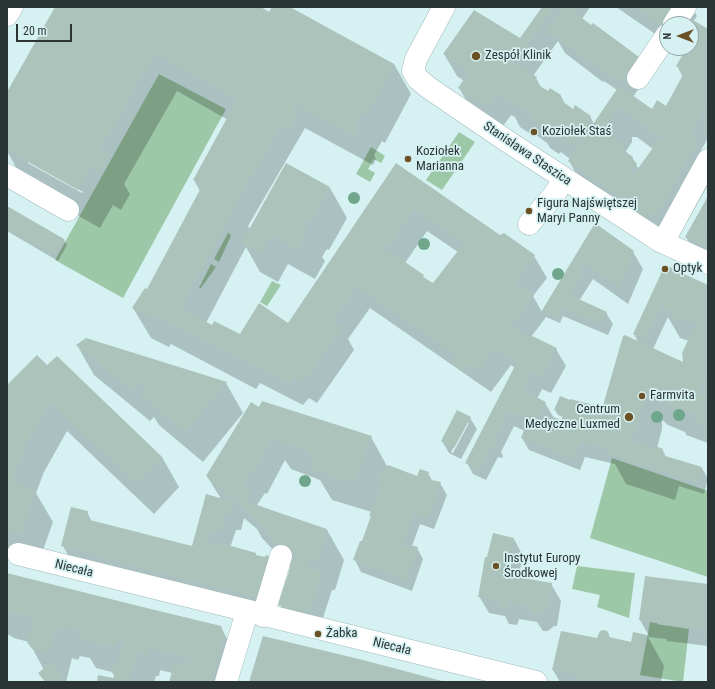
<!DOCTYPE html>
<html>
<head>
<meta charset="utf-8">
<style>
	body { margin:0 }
	#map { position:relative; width:715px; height:689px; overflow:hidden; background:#d6f1f2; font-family:"Roboto Condensed",sans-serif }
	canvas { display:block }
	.frame { position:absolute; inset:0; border:8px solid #2b3536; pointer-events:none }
	.north { position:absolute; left:659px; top:16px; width:40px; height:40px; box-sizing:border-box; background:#d6f1f2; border:1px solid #92a6a7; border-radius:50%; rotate:270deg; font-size:11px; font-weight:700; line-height:16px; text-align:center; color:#2b3536 }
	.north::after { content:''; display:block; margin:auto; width:14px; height:18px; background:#6c5124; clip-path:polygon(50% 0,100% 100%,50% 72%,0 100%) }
	.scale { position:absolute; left:16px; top:24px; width:56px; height:18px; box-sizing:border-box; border:2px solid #2b3536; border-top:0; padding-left:5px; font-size:12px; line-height:14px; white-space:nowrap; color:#2b3536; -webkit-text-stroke:3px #d6f1f2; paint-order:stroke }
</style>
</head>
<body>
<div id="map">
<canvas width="715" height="689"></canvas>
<div class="frame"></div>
<div class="north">N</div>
<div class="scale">20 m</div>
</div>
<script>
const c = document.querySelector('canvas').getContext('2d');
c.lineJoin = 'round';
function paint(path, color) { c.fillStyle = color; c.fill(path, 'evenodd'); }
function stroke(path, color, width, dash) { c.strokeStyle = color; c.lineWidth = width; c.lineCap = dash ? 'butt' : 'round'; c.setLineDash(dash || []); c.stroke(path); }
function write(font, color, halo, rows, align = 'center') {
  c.font = font + ' "Roboto Condensed",sans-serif'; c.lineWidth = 3.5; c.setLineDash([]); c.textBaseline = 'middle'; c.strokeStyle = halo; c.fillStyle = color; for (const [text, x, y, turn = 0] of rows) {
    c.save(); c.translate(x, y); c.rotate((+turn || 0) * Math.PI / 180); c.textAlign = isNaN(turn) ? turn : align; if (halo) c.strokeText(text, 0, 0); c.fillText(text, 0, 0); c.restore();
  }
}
const green = new Path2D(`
	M159 74 226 109 123 298 55 260Z
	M459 132 475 142 442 190 426 180Z
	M371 147 385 156 381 163 374 159 368 169 375 173 370 182 356 174Z
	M228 233 230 234 231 236 219 262 214 259Z
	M211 264 216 267 201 288H199Z
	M272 281 281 285 267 306 260 302Z
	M612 458 708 491V577L590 538Z
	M577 566 635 573 629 618 597 607 600 595 572 589Z
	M650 622 657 623V624L689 629 683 682 640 675Z`);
const shadow = new Path2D(`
	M56 7H259L269 13 273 7H288L394 64 411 94 385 143 382 141 374 155 376 159 373 165 305 128 248 226 250 229 286 164 330 188 347 218 329 250 327 249 322 257 325 261 315 279 288 264 278 282 260 272 246 247 206 323 242 337 288 325 397 165 500 236 534 256 547 278 533 296 542 312 595 225 633 252 643 269 628 304 593 279 579 301 606 313 613 324 608 335 563 316 560 323 546 317 531 337 556 349 566 366 551 393 542 389 537 399 545 403 554 418 561 423 563 417 558 415 555 410H603L638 342 634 334 665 266 708 286V443L686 435 685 432 668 425 662 420V429L657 448 662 449 666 457 702 468 708 479 704 494 679 486 675 500 626 484 615 464 585 457 580 470 529 450 522 438 525 431 514 426 501 452 503 456 502 458 498 457 486 480 473 474 467 463 515 368 511 365 491 392 370 308 348 339 354 350 317 403 309 398 303 405 260 383 256 389 171 344 169 347 151 338 133 308 148 290 200 191 194 180 228 120 177 91 124 184 130 194 121 210 113 205 100 228 27 187 7 151V94ZM28 160 83 192 82 193 28 163ZM427 231 458 252 433 285 405 263ZM668 317 680 338 689 341 684 363 653 349Z
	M543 7H590L582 19 592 26 593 24 648 75 633 97 656 113 666 107 683 77 677 66 683 55 679 48H691V24H667V42L616 7H692L697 16 693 22 708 30V138L701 150 708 161V185L675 243 586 191 569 161 570 159 561 152 559 154 550 148 547 143 536 135 535 137 520 127 515 117 511 115 501 129 472 110 459 88 464 81 457 76 444 54 521 40ZM558 41 565 53 603 82 604 81 617 90 594 124 590 116 573 110 566 106 561 96 548 93 542 89 536 78 533 76ZM632 137H637L653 149 639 169 626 151 632 142Z
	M708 198V263L699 259 686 237Z
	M7 207 64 240 67 245 58 261 7 231Z
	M77 345 226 383 243 413 203 462 159 425 154 417 150 421 94 375Z
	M57 357 162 457 179 487 154 514 67 431 44 472 36 493 53 522 38 564 7 553V387L47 367Z
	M259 408 371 437 387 466 418 477 428 473 433 482 440 483 447 495 434 529 420 524 412 546 417 548 423 559 412 591 361 572 355 560 363 543 372 512 332 500 320 480 291 469 285 460 267 494 265 493 257 505 327 530 344 560 335 590H332L319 630 289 621 280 604 291 569 262 538 257 529 244 518 241 530H236L231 545 228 547 255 553 262 612 80 576 63 546 87 512 92 522 192 547 221 499 207 476Z
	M470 418 477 429 461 459 449 453 442 441ZM467 423H469L453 453 451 452Z
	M514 539 523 556 518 578 551 584 561 601 557 626H554L548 631H543L537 622 519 619 517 625 509 624 505 616 489 613 479 596Z
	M7 574 220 626 233 649 229 682H170L172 673 160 670 159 676H156L154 682H98L114 679 115 677 112 672 96 668 90 658 80 656 78 660 72 658 66 682H45L44 670 29 642 14 638 7 634Z
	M646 577 708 585V646L667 641 666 639 648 637 664 666 661 682H560L553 670 598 639 606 631 611 639 632 643 633 633 649 636 640 620Z
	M263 637 444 682H250Z`);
const building = new Path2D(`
	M55 7H261L269 12 272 7H290L394 64 367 114 364 112 356 126 360 128 355 136 294 103 292 107 299 111 289 130 282 125 236 203 181 309 212 325 214 321 240 334 259 303 288 323 396 163 500 235 504 233 535 255 515 282 534 295 511 326 528 336 530 335 557 348 542 377 532 372 524 391 546 402 535 423 544 427 549 415 561 420 564 413 554 410 560 396 570 400V399L594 405 593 406 602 409 623 336 625 335 683 362 682 353 693 330 701 326 682 317 680 322 669 317 671 312 662 307 645 340 633 334 665 265 708 285V374L699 394 708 398V427L694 420 695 415 668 405 667 403 650 395V392L645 390V399L638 423 630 443 635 445 636 443 653 448 655 446 663 449 662 455 702 467 697 483 608 454 609 448 581 442 574 459 521 438 528 420 509 411 494 442 497 443 495 448 492 446 480 470 465 463 517 362 494 349 478 370 469 364 464 372 451 362 456 355 357 287 333 321 342 327 304 382 296 377 290 384 240 358 239 359 154 315 152 318 132 308 145 288 147 289 203 184 193 180 237 100 155 53 100 150 109 155 99 172 91 167 78 190 7 150V144L12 134 7 131V92ZM414 210 464 243 433 283 423 277 424 275 392 253 391 255 382 249 386 243 389 246Z
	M542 7H554L514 63 537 77 534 82 548 91 550 88 561 95 559 99 573 109 575 105 591 116 587 122 591 124 577 146 573 143 571 145 556 135 558 133 543 123 542 125 531 118 532 115 518 106 517 108 498 93 488 108 458 88 469 72 443 54 474 10 520 38Z
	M564 7H577L574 12 591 25 593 23 639 57 621 83 595 64 594 66 554 36V38L546 33Z
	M634 7H676L663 27Z
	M693 20 708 29V105L690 136 698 142 658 213 646 216 568 161 619 86 652 109 657 100 666 106 685 71 676 66 685 51 679 48H691V23ZM615 107H619L657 136 662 134 664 131 667 133 665 137 660 138 634 174 630 171 637 164 633 159V157L622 149 624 145 608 133 604 139 600 134 615 111Z
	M286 163 330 187 312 221 309 219 304 228 308 230 298 250 271 235 261 253 242 242Z
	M708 196V234L702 245 685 237Z
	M7 206 64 239 55 256 7 229Z
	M595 223 634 251 619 287 583 263 580 269 584 271 570 295 607 312 602 325 562 306 557 318 541 312Z
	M86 338 227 382 185 432 140 395 147 387 141 381 133 392 76 345Z
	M37 355 47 365 57 356 162 457 136 484 50 402 27 442 12 482 36 491 21 534 7 530V385Z
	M262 401 372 436 354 483 313 470 309 452 272 439 254 473 252 471 244 484V490H250L252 493 247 502 327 529 318 561 308 559 306 566 323 572 310 614 278 605 295 553 276 543 243 507 206 476 251 402 259 407Z
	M457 410 471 417 454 448 441 441Z
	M388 465 417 476 420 469 429 472 426 479 441 482 428 518 414 513 402 545 409 548 410 545 418 547 406 580 392 575V574L353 560 360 541H362L371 516H369L372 509 373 510 382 484H381L382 482 377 480 381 469 386 471Z
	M206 494 234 502 232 513 230 514 226 513 222 529 208 534 207 537 209 543 224 546 228 545 256 553V555L265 557 266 555 274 558 261 598 187 580 61 546 71 507 88 511 86 519 192 546Z
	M493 533 514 538 505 575 552 583 547 609H544L539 614 533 615 529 611V606L509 602 508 609 499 607 500 601 478 597 485 557H487Z
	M7 573 150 609 221 626 224 634 211 682H169L174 664 180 662 189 664 191 659 148 648 146 655 137 653 128 682H97L98 675 113 678 115 674 111 672 113 664H116L125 642 117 640 116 644 111 647 77 638 80 630 62 626 61 630 55 629 49 653 32 649 27 642 34 618 7 611Z
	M645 576 708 584V631L657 624V623L639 620Z
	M603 630 607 631 609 634V637L631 642 633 632 647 635 638 682H599L576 678 577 675 552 670 561 631 597 638 600 631Z
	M263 636 363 660 446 682H298L289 679V682H249Z
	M51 663 65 679 61 682H45L38 673Z`);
const minor = new Path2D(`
	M444 7 416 59 413 71 418 79 429 88 507 141 648 233 660 241 708 263
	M7 15 12 7
	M674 24 685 7
	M638 78 667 35
	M7 175 68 210
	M529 224 554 195 564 179
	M660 241 668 233 708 160
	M18 554 536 682
	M263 616 281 556
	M226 682 247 612`);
const trees = [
	[354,198],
	[424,244],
	[558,274],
	[679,415],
	[657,417],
	[305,481]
];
const markers = [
	[476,56,5,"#6c5124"],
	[534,132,4,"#6c5124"],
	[408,159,4,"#6c5124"],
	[529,211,4,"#6c5124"],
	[665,269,4,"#6c5124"],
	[642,396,4,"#6c5124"],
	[629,417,5,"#6c5124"],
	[496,566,4,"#6c5124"],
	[318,634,4,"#6c5124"]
];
const poiNames = [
	["Zespół Klinik",485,56],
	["Koziołek Staś",542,132],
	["Koziołek",416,152],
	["Marianna",416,167],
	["Figura Najświętszej",537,204],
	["Maryi Panny",537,219],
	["Optyk",673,269],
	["Farmvita",650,396],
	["Centrum",620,410,"right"],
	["Medyczne Luxmed",620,425,"right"],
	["Instytut Europy",504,559],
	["Środkowej",504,574],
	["Żabka",326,634]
];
const streetNames = [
	["Stanisława Staszica",527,154,34],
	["Niecała",74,569,14],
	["Niecała",392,647,14]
];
paint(green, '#9dc8a7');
paint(shadow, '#0003');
paint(building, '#abc3bb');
stroke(minor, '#a0b9bb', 23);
stroke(minor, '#fff', 22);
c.fillStyle = '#70a68c';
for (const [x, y] of trees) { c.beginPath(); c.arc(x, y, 6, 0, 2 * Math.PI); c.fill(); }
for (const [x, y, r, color] of markers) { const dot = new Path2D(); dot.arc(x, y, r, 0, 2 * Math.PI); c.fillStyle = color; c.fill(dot); stroke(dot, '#d6f1f2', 1.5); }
write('13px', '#2b3536', '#d6f1f2', poiNames, 'left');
write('13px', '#2b3536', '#d6f1f2', streetNames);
</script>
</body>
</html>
